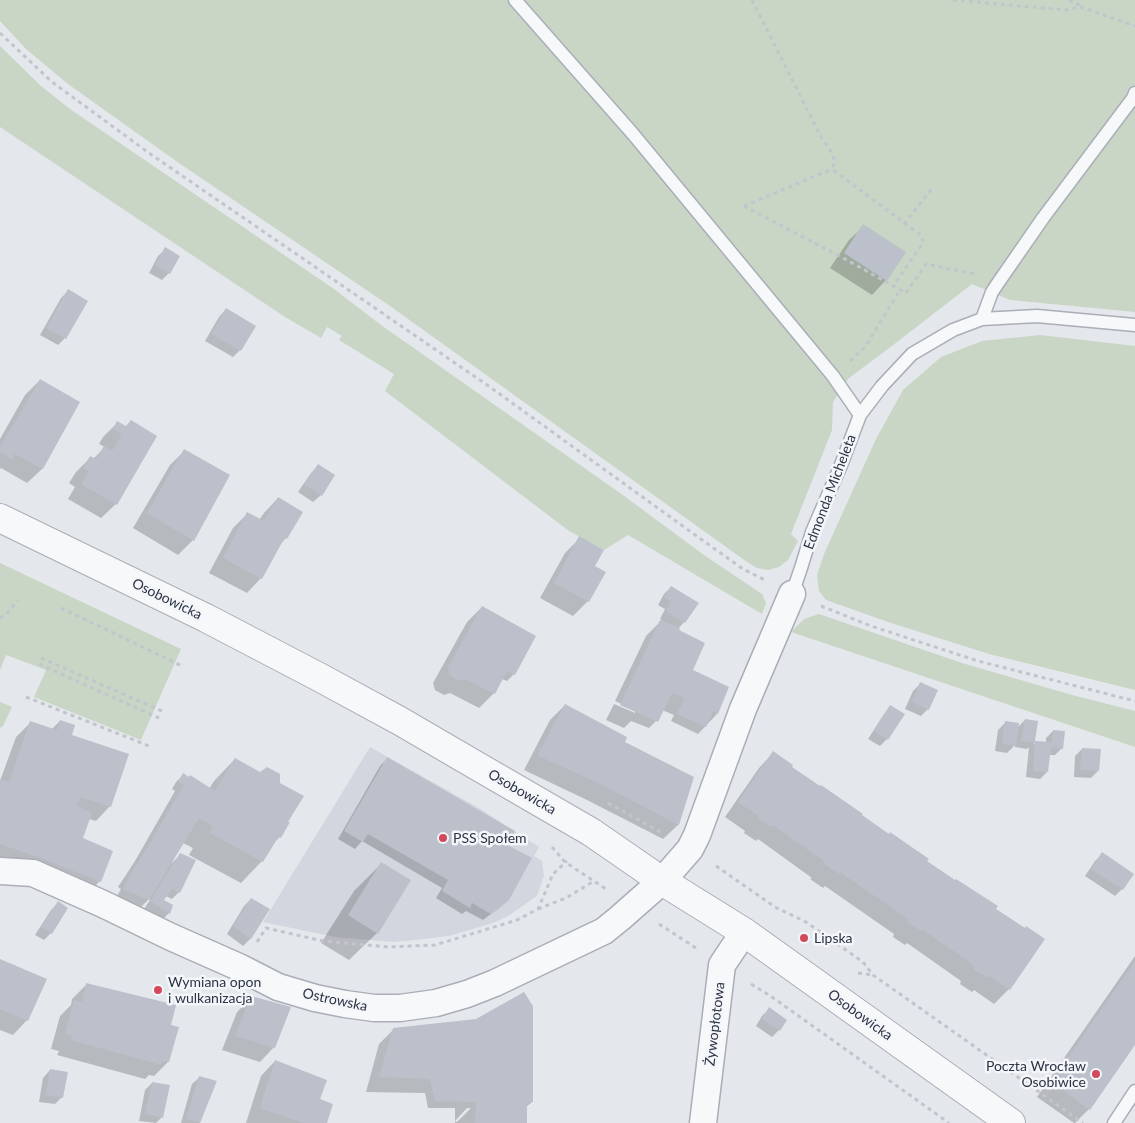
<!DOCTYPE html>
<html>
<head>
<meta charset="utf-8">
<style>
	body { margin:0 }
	canvas { display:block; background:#e4e7ec }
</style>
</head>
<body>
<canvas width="1135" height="1123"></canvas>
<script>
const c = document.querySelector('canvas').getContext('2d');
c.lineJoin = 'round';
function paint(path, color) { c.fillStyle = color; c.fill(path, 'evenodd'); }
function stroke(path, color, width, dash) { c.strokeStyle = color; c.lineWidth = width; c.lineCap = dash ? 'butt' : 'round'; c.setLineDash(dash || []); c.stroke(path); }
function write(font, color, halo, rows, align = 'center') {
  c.font = font + ' Lato,sans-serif'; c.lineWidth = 5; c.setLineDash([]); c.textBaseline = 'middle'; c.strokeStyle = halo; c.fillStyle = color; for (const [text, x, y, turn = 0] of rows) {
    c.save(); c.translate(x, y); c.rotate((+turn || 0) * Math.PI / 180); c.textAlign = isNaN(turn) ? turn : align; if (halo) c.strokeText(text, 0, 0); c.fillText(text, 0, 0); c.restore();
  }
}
const built = new Path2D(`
	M370 747 477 807 539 847 534 856 542 861 544 876 537 896 508 916 493 923 449 936 425 939 393 942 335 937 263 922Z`);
const green = new Path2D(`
	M0 0H1135V312L1010 300 972 284 888 349 849 378 833 402 832 430 791 534 798 541 788 560 779 567 768 570 757 568 747 562 390 306 176 161 68 84 26 49 0 21Z
	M0 46 41 86 70 109 334 289 381 325 620 493 704 555 762 594 766 603 762 614 628 535 604 550 569 531 385 391 394 374 339 340 342 336 327 327 321 338 285 317 0 127Z
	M1040 335 1135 346V690L989 654 888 622 826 600 819 591 817 575 824 554 876 439 903 390 941 357 982 341Z
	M0 563 181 649 141 740 34 697 46 670 6 655 0 670Z
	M819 614 962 663 1072 695 1135 711V747L791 632 804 619Z
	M0 702 12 707 3 726 0 728Z`);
const shadow = new Path2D(`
	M864 226 886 280 872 295 830 268 849 240Z
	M166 249 169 273 162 280 149 273 158 256Z
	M68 291 65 338 58 345 40 335 61 298Z
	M226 309 240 350 233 357 205 341 219 317Z
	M40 380 79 402 42 469 27 483 1 468 0 469V439L25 395Z
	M117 423 125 427 116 504 101 518 68 499 75 487 69 483 76 472 90 458 93 459 105 447 99 444 103 437Z
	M185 450 193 540 178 555 133 528 170 465Z
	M318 466 333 475 321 495 313 502 298 492 311 473Z
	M278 498 286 538 279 545 261 578 247 593 209 573 233 528 247 514 259 520 264 513Z
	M580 538 593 566 588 601 573 616 540 598 565 553Z
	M671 587 684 622 678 629 692 669 717 714 698 734 671 721 674 715 662 710 656 721 649 728 631 721 624 728 606 720 614 704 635 713V710L615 701 646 636 662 620 660 619 665 609 658 605 664 594Z
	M482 607 514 674 507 681 502 679 494 693 479 708 450 693 444 695 435 690 433 683 467 622Z
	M920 684 928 709 921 716 905 709 913 691Z
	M565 705 623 742 692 778 678 825 663 839 587 800 524 770 550 720Z
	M891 707 887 739 880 746 868 739 884 714Z
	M1025 720 1037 722 1034 745 1036 742 1046 743V738L1053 731 1062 748 1055 755H1049L1047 772 1040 779 1026 777 1029 747 1027 749 1015 747V745L1007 753 995 751 998 730 1005 723 1017 728Z
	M60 721 70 736 110 806 96 821 89 819 82 838 100 881 93 888 0 872V781L16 737 31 722 52 729Z
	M1082 749 1098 771 1091 778 1074 777 1075 756Z
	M773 753 790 767 995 909 1043 940 1009 989 994 1004 974 990 972 992 960 984 961 981 907 943 905 945 893 937 894 934 825 886 823 888 810 879 812 878 758 839 756 841 744 833 745 831 725 817 759 768Z
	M235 759 279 783 287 822 288 823 280 837 273 843 262 861 241 883 189 855 193 848 183 843 171 864 180 855 179 892 172 899 166 896 162 900 169 913 162 920 144 909 150 900 149 899 141 907 117 896 121 889 118 887 135 861 175 791 172 789 176 782 183 775 209 789 214 781Z
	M387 759 505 846 500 907 483 920 466 911 462 914 436 898 442 888 362 841 355 849 338 839 380 766Z
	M1102 854 1132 874 1122 889 1115 896 1085 876 1095 861Z
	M382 863 377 933 349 960 321 943 354 891Z
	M251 899 268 910 250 939 243 946 227 934 244 906Z
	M58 903 51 933 44 940 35 935 51 910Z
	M1135 956V1043L1089 1109 1075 1123H1074L1037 1097Z
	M0 961 27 1020 13 1035 0 1030Z
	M87 984 170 1026 168 1062 154 1076 149 1075 145 1079 57 1055 59 1051 51 1049 60 1016 71 1005 72 999Z
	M252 997 274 1047 260 1062 222 1050 237 1012Z
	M769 1009 786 1020 779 1030 772 1037 756 1026 762 1016Z
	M394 1029 532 1102 525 1108 526 1123H455V1108H428L425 1093 366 1092 379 1044ZM467 1108H471L457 1122 455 1121Z
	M275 1061 318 1099 325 1123H246L261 1076Z
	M50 1070 62 1097 55 1104 39 1102 43 1078Z
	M200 1077 215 1082 199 1123H181L192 1084Z
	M152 1083 162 1117 156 1123 139 1121 145 1090Z`);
const building = new Path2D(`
	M863 224 906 252 887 281 844 253Z
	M165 247 180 256 170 274 155 265Z
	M68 289 88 301 66 339 46 328Z
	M226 308 256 326 241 351 211 334Z
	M40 379 80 402 43 469 15 454 12 459 0 452V447Z
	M131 420 157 436 117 505 81 484 89 472 83 468 90 456 96 459 104 446 112 451 122 434 113 429 117 421 126 426Z
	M184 449 230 475 194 541 147 513Z
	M318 464 335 475 322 496 304 484Z
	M278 497 303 512 287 539 285 537 262 579 223 558 247 512 264 521Z
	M579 536 604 550 595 566 606 572 589 602 554 583Z
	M671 586 699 603 685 623 666 611 671 602 664 597Z
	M482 606 536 636 515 675 507 671 495 694 465 679 460 681 449 675 448 667Z
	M660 620 680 628 679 630 705 643 693 670 729 687 718 714 713 711 706 727 677 714 685 698 672 693 658 722 620 705Z
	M920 682 938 690 929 710 912 702Z
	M565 704 627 737 625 742 694 777 679 825 602 785 537 755Z
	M890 705 905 714 888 740 874 731Z
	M1025 719 1038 721 1035 741 1052 742 1053 730 1065 731 1063 749 1051 747 1048 772 1033 771 1035 743 1021 741Z
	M60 720 75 725 72 735 129 754 111 807 81 797 77 806 92 813 83 838 113 851 101 882 41 858 0 844V779L9 782 30 721 57 730Z
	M1005 721 1019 723 1016 746 1002 744Z
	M1082 748 1101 749 1099 771 1080 770Z
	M773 751 793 765 792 767 820 786 821 785 863 814 862 815 889 834 890 832 929 859 927 861 955 880 956 879 998 906 996 909 1025 928 1026 926 1045 939 1010 990 989 976 988 978 973 969 975 966 922 929 921 931 907 922 908 919 840 872 839 874 824 864 825 862 773 825 771 827 757 818 759 816 738 802Z
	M387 757 515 831 507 845 532 858 509 900 497 910 491 914 472 903 470 908 442 891 448 880 368 834 363 842 344 831Z
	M235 758 260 772 267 767 280 774V783L304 796 288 822H290L281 838 279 836 263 862 210 833 213 826 199 818 149 900 123 889 132 872 149 845 184 785 178 782 183 773 189 777 190 775 215 791Z
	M1102 852 1134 874 1123 890 1091 869Z
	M180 853 196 860 180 893 172 889 164 900 173 905 170 914 150 901Z
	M381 862 411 880 378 934 348 915Z
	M251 898 270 909 251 939 233 926Z
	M58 901 68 908 52 934 41 927Z
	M0 959 47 979 28 1021 0 1009Z
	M1135 961V1045L1090 1110 1051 1082Z
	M86 983 176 1005 171 1025 179 1027 169 1062 162 1061 161 1065 71 1040 72 1036 65 1034 74 1000 82 1002Z
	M524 992 533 1006V1102H527V1123H475L476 1102 435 1101 430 1079 379 1077 393 1028 476 1019Z
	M251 996 291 1007 275 1048 235 1036Z
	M769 1007 787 1020 780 1031 762 1019Z
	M275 1060 327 1080 320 1099 333 1104 327 1123H303L260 1108Z
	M50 1069 68 1072 63 1098 46 1095Z
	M199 1076 217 1081 200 1123 186 1119Z
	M152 1082 170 1085 163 1118 145 1114Z`);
const path = new Path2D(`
	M752 0 821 137 832 153 835 162 832 169 922 236 923 243 893 286
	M953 0 1067 10 1081 7 1135 26
	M1069 0 1081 6
	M0 33 52 82 149 153 490 387 698 537 743 569 765 580
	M744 206 845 259 906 293 926 264 975 274
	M744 206 832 169
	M904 224 933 187
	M850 361 865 347 900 290
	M821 606 871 626 978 661 1135 701
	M61 608 182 666
	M0 618 8 612 18 600
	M41 658 162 711
	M39 664 159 718
	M26 697 149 746
	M608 803 664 834
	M552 847 565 862 606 889
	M716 866 775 907 806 922 863 962 873 975 1083 1123
	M538 909 566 898 594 881
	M659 924 696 948
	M257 942 266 928 323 941 388 947 435 945 517 920 538 909 553 874 567 861
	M858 973 872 975
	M751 984 772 997 949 1123`);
const service = new Path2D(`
	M515 0 633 134 833 376 860 415
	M982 319 992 292 998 283 1043 218 1133 98 1135 93
	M792 594 801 568 812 532 841 465 860 415 882 386 912 354 953 330 982 319 1037 316 1135 325
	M1114 1123 1135 1091`);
const minor = new Path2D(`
	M0 871 33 873 103 904 171 937 241 968 278 987 315 998 345 1004 374 1008H400L436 1003 467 994 495 983 604 931 620 918 662 881 690 849 697 835 743 709 792 594
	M703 1123 722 965 744 932`);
const tertiary = new Path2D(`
	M0 518 206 618 319 677 400 721 472 763 591 832 662 881 744 932 1011 1123`);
const markers = [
	[443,838,5,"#d1495b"],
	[804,938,5,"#d1495b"],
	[158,990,5,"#d1495b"],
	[1096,1074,5,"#d1495b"]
];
const streetNames = [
	["Edmonda Micheleta",830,492,-69],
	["Osobowicka",167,599,26],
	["Osobowicka",522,792,30],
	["Ostrowska",335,1000,12],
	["Osobowicka",860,1015,36],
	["Żywopłotowa",715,1024,-83]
];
const poiNames = [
	["PSS Społem",453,838],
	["Lipska",814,938],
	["Wymiana opon",168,982],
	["i wulkanizacja",168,998],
	["Poczta Wrocław",1086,1066,"right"],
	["Osobiwice",1086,1082,"right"]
];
paint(built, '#d2d6de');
paint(green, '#c9d6c5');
paint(shadow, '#0003');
paint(building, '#bbc0ca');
stroke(service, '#a9aeb7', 15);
stroke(minor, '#a9aeb7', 29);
stroke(tertiary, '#a9aeb7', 30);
stroke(path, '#c2c5cb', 3, [4, 4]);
stroke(service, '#f7f8fa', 12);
stroke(minor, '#f7f8fa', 26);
stroke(tertiary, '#f7f8fa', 28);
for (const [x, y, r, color] of markers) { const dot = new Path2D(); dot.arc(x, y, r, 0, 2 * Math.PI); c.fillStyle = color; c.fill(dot); stroke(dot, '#f4f6f9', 2); }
write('14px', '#2b3445', '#f4f6f9', streetNames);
write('14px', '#2b3445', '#f4f6f9', poiNames, 'left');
</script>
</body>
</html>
